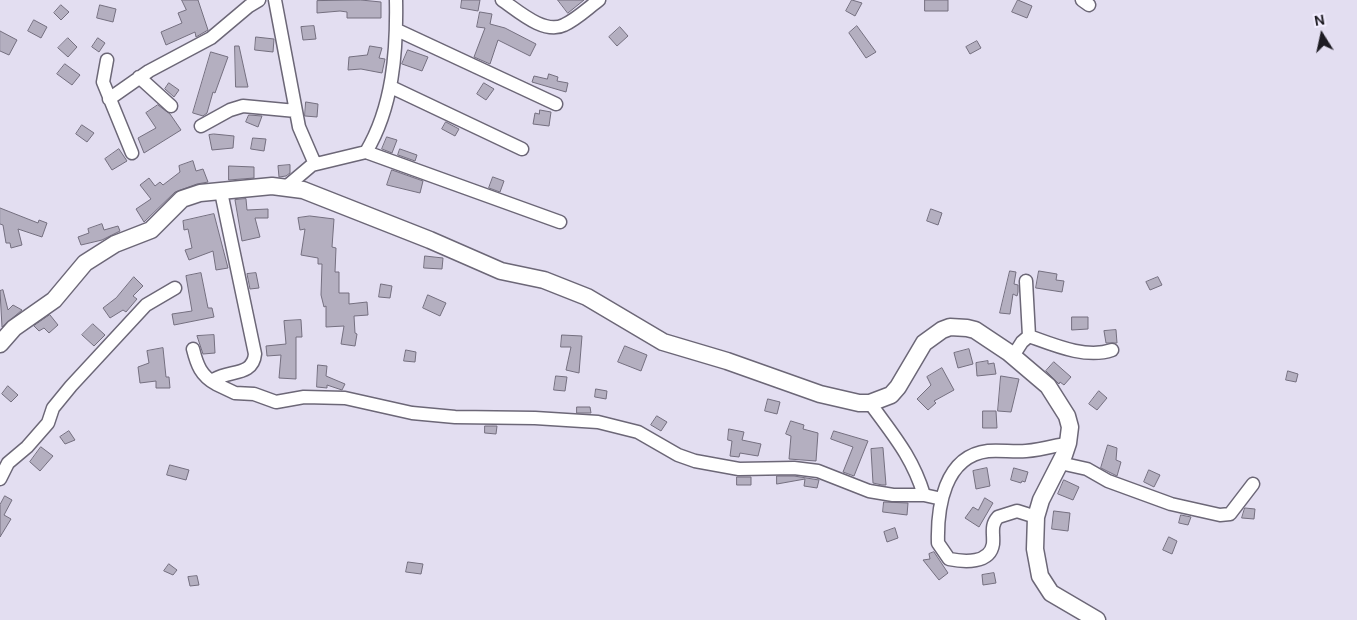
<!DOCTYPE html>
<html>
<head>
<meta charset="utf-8">
<style>
	body { margin:0 }
	#map { position:relative; width:1357px; height:620px; overflow:hidden; background:#e3def1; font-family:"DM Sans",sans-serif }
	canvas { display:block }
	.north { position:absolute; left:1297px; top:10px; width:50px; height:50px; -webkit-text-stroke:4px #f1ecfe; paint-order:stroke; rotate:350deg; font-size:14px; font-weight:700; line-height:20px; text-align:center; color:#1d1b22 }
	.north::after { content:''; display:block; margin:auto; width:18px; height:22px; background:#1d1b22; clip-path:polygon(50% 0,100% 100%,50% 72%,0 100%) }
</style>
</head>
<body>
<div id="map">
<canvas width="1357" height="620"></canvas>
<div class="north">N</div>
</div>
<script>
const c = document.querySelector('canvas').getContext('2d');
c.lineJoin = 'round';
function paint(path, color) { c.fillStyle = color; c.fill(path, 'evenodd'); }
function stroke(path, color, width, dash) { c.strokeStyle = color; c.lineWidth = width; c.lineCap = dash ? 'butt' : 'round'; c.setLineDash(dash || []); c.stroke(path); }
const building = new Path2D(`
	M182 0H198L208 30 196 37 195 32 166 45 161 32 182 23 178 13 186 10Z
	M361 0 381 2V18H347V12L340 11 317 13V1Z
	M462 0H480L478 11 461 8Z
	M558 0H584L568 13Z
	M852 0 862 3 855 16 846 11Z
	M925 0H948V11H925Z
	M1018 0 1032 6 1027 18 1012 12Z
	M61 5 69 12 61 20 54 13Z
	M100 5 116 9 113 22 97 18Z
	M480 12 492 14 490 24 505 28 536 44 530 56 498 40 490 64 474 57 485 28 477 27Z
	M34 20 47 27 41 38 28 31Z
	M314 26 316 39 303 40 301 27Z
	M857 26 876 52 866 58 849 33Z
	M620 27 628 36 617 46 609 37Z
	M0 31 17 40 9 55 0 51Z
	M256 37 274 39 273 52 255 50Z
	M68 38 77 47 68 57 58 48Z
	M98 38 105 43 99 52 92 47Z
	M977 41 981 48 970 54 966 47Z
	M235 46H239L248 87H236Z
	M370 46 382 48 379 58 385 59 382 73 361 69 348 70 349 57 367 55Z
	M408 50 428 57 422 71 402 64Z
	M211 52 228 57 215 93 213 92 207 113 203 116 193 113Z
	M65 64 80 75 72 85 57 74Z
	M549 74 558 77 557 81 568 83 566 92 532 82 534 76 547 79Z
	M169 83 179 90 174 97 165 89Z
	M484 83 494 89 486 100 477 94Z
	M306 102 318 104 317 117 305 116Z
	M158 105 170 114 181 130 144 153 138 138 156 128 146 113Z
	M540 110 551 112 549 126 533 124 535 113 539 114Z
	M249 115 262 116 258 127 246 122Z
	M446 122 459 129 455 136 442 129Z
	M82 125 94 133 87 142 76 134Z
	M214 134 234 136 233 148 212 150 209 135Z
	M387 137 397 140 392 153 382 149Z
	M253 138 266 139 264 151 251 149Z
	M119 149 127 161 112 170 105 159Z
	M400 149 417 155 415 161 398 155Z
	M193 161 196 171 203 169 208 182 197 184 175 192 144 222 136 209 151 199 140 185 149 178 155 186 160 182 163 185 180 172 179 166Z
	M290 165V173L286 176 279 177 278 166Z
	M229 166 254 167V178L229 180Z
	M392 170 423 181 420 193 387 185Z
	M493 177 504 181 500 192 489 188Z
	M246 199 247 210 268 209V218H255L260 237 242 241 235 200Z
	M0 208 38 223 39 220 47 223 42 237 18 229 22 245 11 248 10 243H6L3 225 0 224Z
	M931 209 942 213 938 225 927 221Z
	M214 214 228 268 216 270 213 251 189 260 185 250 192 248 188 229 184 230 183 221Z
	M310 216 334 219 332 247 336 248 335 272H339V293H349V304L367 302 368 315 354 316 355 333 357 334 355 346 341 344 344 326 326 327V306L324 307 321 295 322 264H318V258L301 255 305 229 300 230 298 218Z
	M102 224 104 230 118 226 120 231 102 240 81 245 78 237 89 233 88 229Z
	M425 256 443 258 442 269 424 268Z
	M1010 271 1016 272 1014 284 1018 285V292L1017 296 1013 294 1010 314 1000 313Z
	M1039 271 1057 274 1056 280 1064 281 1062 292 1036 288Z
	M201 273 208 308H212L214 317 174 325 172 314 192 311 186 276Z
	M256 273 259 288 250 289 247 274Z
	M134 277 143 286 133 296 137 299 126 312 123 310 110 318 103 308 116 298Z
	M1158 277 1162 285 1150 290 1146 282Z
	M381 284 392 286 390 298 379 297Z
	M3 290 8 310 13 305 22 310 2 327 0 291Z
	M428 295 446 303 440 316 423 308Z
	M50 315 58 325 49 333 44 328 39 331 34 326Z
	M1072 317H1088V329L1072 330Z
	M301 320 302 337H296V379L279 378 281 355 267 356 266 346 286 344 284 321Z
	M93 324 105 335 94 346 82 335Z
	M1116 330 1117 343H1106L1104 331Z
	M214 335 215 353 203 354 197 336Z
	M562 335 582 336 579 373 566 370 571 347H561Z
	M625 346 647 355 641 371 618 362Z
	M163 348 166 377H169L170 388H156V381L140 383 138 367 149 363 147 351Z
	M969 349 973 364 958 368 954 353Z
	M406 350 416 352 415 362 404 361Z
	M988 361V364L994 363 996 374 977 376 976 363Z
	M1054 362 1071 377 1064 385 1060 382 1059 384 1046 371Z
	M318 365 327 366 326 376 345 384 342 390 327 385V388L317 387Z
	M942 368 954 390 934 401 936 403 928 410 917 399 931 385 927 377Z
	M1288 371 1298 374 1296 382 1286 380Z
	M556 376 567 377 565 391 554 390Z
	M1001 376 1019 379 1011 412 998 411Z
	M8 386 18 395 11 402 2 394Z
	M596 389 607 391 606 399 595 397Z
	M1099 391 1107 398 1097 410 1089 404Z
	M768 399 780 402 777 414 765 411Z
	M577 407H590L591 413H577Z
	M983 411H996L997 428H983Z
	M657 416 667 422 661 431 651 425Z
	M791 421 804 425 803 429 818 433 816 461 789 459 791 436 786 434Z
	M485 426H497L496 434 485 433Z
	M729 429 744 432 742 440 761 444 758 456 740 453 739 457 730 456 732 441 728 440Z
	M69 431 75 440 65 444 60 437Z
	M834 431 868 441 854 476 843 472 853 447 831 439Z
	M1108 445 1117 448 1116 460 1121 462 1117 476 1101 468Z
	M41 447 53 456 40 471 30 462Z
	M883 448 886 485H882L873 483 871 449Z
	M170 465 189 470 186 480 167 475Z
	M987 468 990 486 976 489 973 471Z
	M1014 468 1028 472 1025 482 1022 481 1021 483 1011 480Z
	M1149 470 1160 475 1154 487 1144 482Z
	M777 476H794L819 480 817 488 804 486 805 479 777 484Z
	M737 477H751V485H737Z
	M1064 480 1079 487 1073 500 1058 494Z
	M5 496 12 500 4 515 11 519 0 537V505Z
	M985 498 993 503 979 527 965 518 973 507 978 510Z
	M884 502 908 503 907 515 883 512Z
	M1245 508 1255 509 1254 519 1242 518Z
	M1054 511 1070 513 1068 531 1052 529Z
	M1181 515 1191 517 1188 525 1179 523Z
	M895 528 898 538 887 542 884 532Z
	M1169 537 1177 541 1172 554 1163 550Z
	M934 552 948 573 939 580 923 560 930 559 929 554Z
	M408 562 423 564 421 574 406 572Z
	M169 564 177 570 173 575 164 571Z
	M994 573 996 583 983 585 982 575Z
	M197 576 199 585 190 586 188 577Z`);
const minor = new Path2D(`
	M275 0 299 127 315 164
	M502 0C517 10 544 35 564 25 577 19 588 8 599 0
	M1082 0 1089 5
	M397 30 556 104
	M107 60 103 82 132 153
	M139 77 171 106
	M391 87 522 149
	M109 99 149 71 211 38 249 6 259 0
	M201 126 230 110 243 106 296 111
	M366 152 560 222
	M286 187 312 165 366 152C393 107 397 51 396 0
	M221 192 255 354C253 376 230 370 215 379L216 384 235 393 254 394 276 402 304 397 345 398 412 413 455 417 535 418 598 422 638 432 678 455 695 461 739 469 794 468 818 471 869 491 893 495H924L942 499
	M1026 281 1029 336
	M193 349C197 365 201 376 216 384
	M1013 356 1022 342 1029 336C1054 345 1086 359 1112 350
	M870 403C893 435 912 456 924 495
	M1060 463 1087 469 1108 481 1171 504 1220 515 1230 514 1253 484
	M0 479 8 463 27 447 48 423 53 408 71 386 146 305 175 288
	M1036 517 1017 511 998 517C990 526 994 533 993 544 990 564 964 562 949 559L938 543C937 508 944 456 988 451 1000 450 1014 452 1026 451 1040 450 1054 446 1068 443`);
const tertiary = new Path2D(`
	M0 344 14 328 54 300 85 263 115 244 151 230 182 199 200 193 272 186 303 190 430 240 501 271 544 280 587 297 663 342 727 361 820 394 859 403H870L891 395 898 387 924 343 942 330 950 327 967 328 975 330 1008 352 1048 386 1067 416 1070 427 1068 443 1064 455 1041 500 1036 517 1035 549 1040 576 1051 593 1097 620`);
paint(building, '#b4afc0');
stroke(building, '#746f7f', 1);
stroke(minor, '#6c6777', 15);
stroke(tertiary, '#6c6777', 19);
stroke(minor, '#fff', 12);
stroke(tertiary, '#fff', 16);
</script>
</body>
</html>
